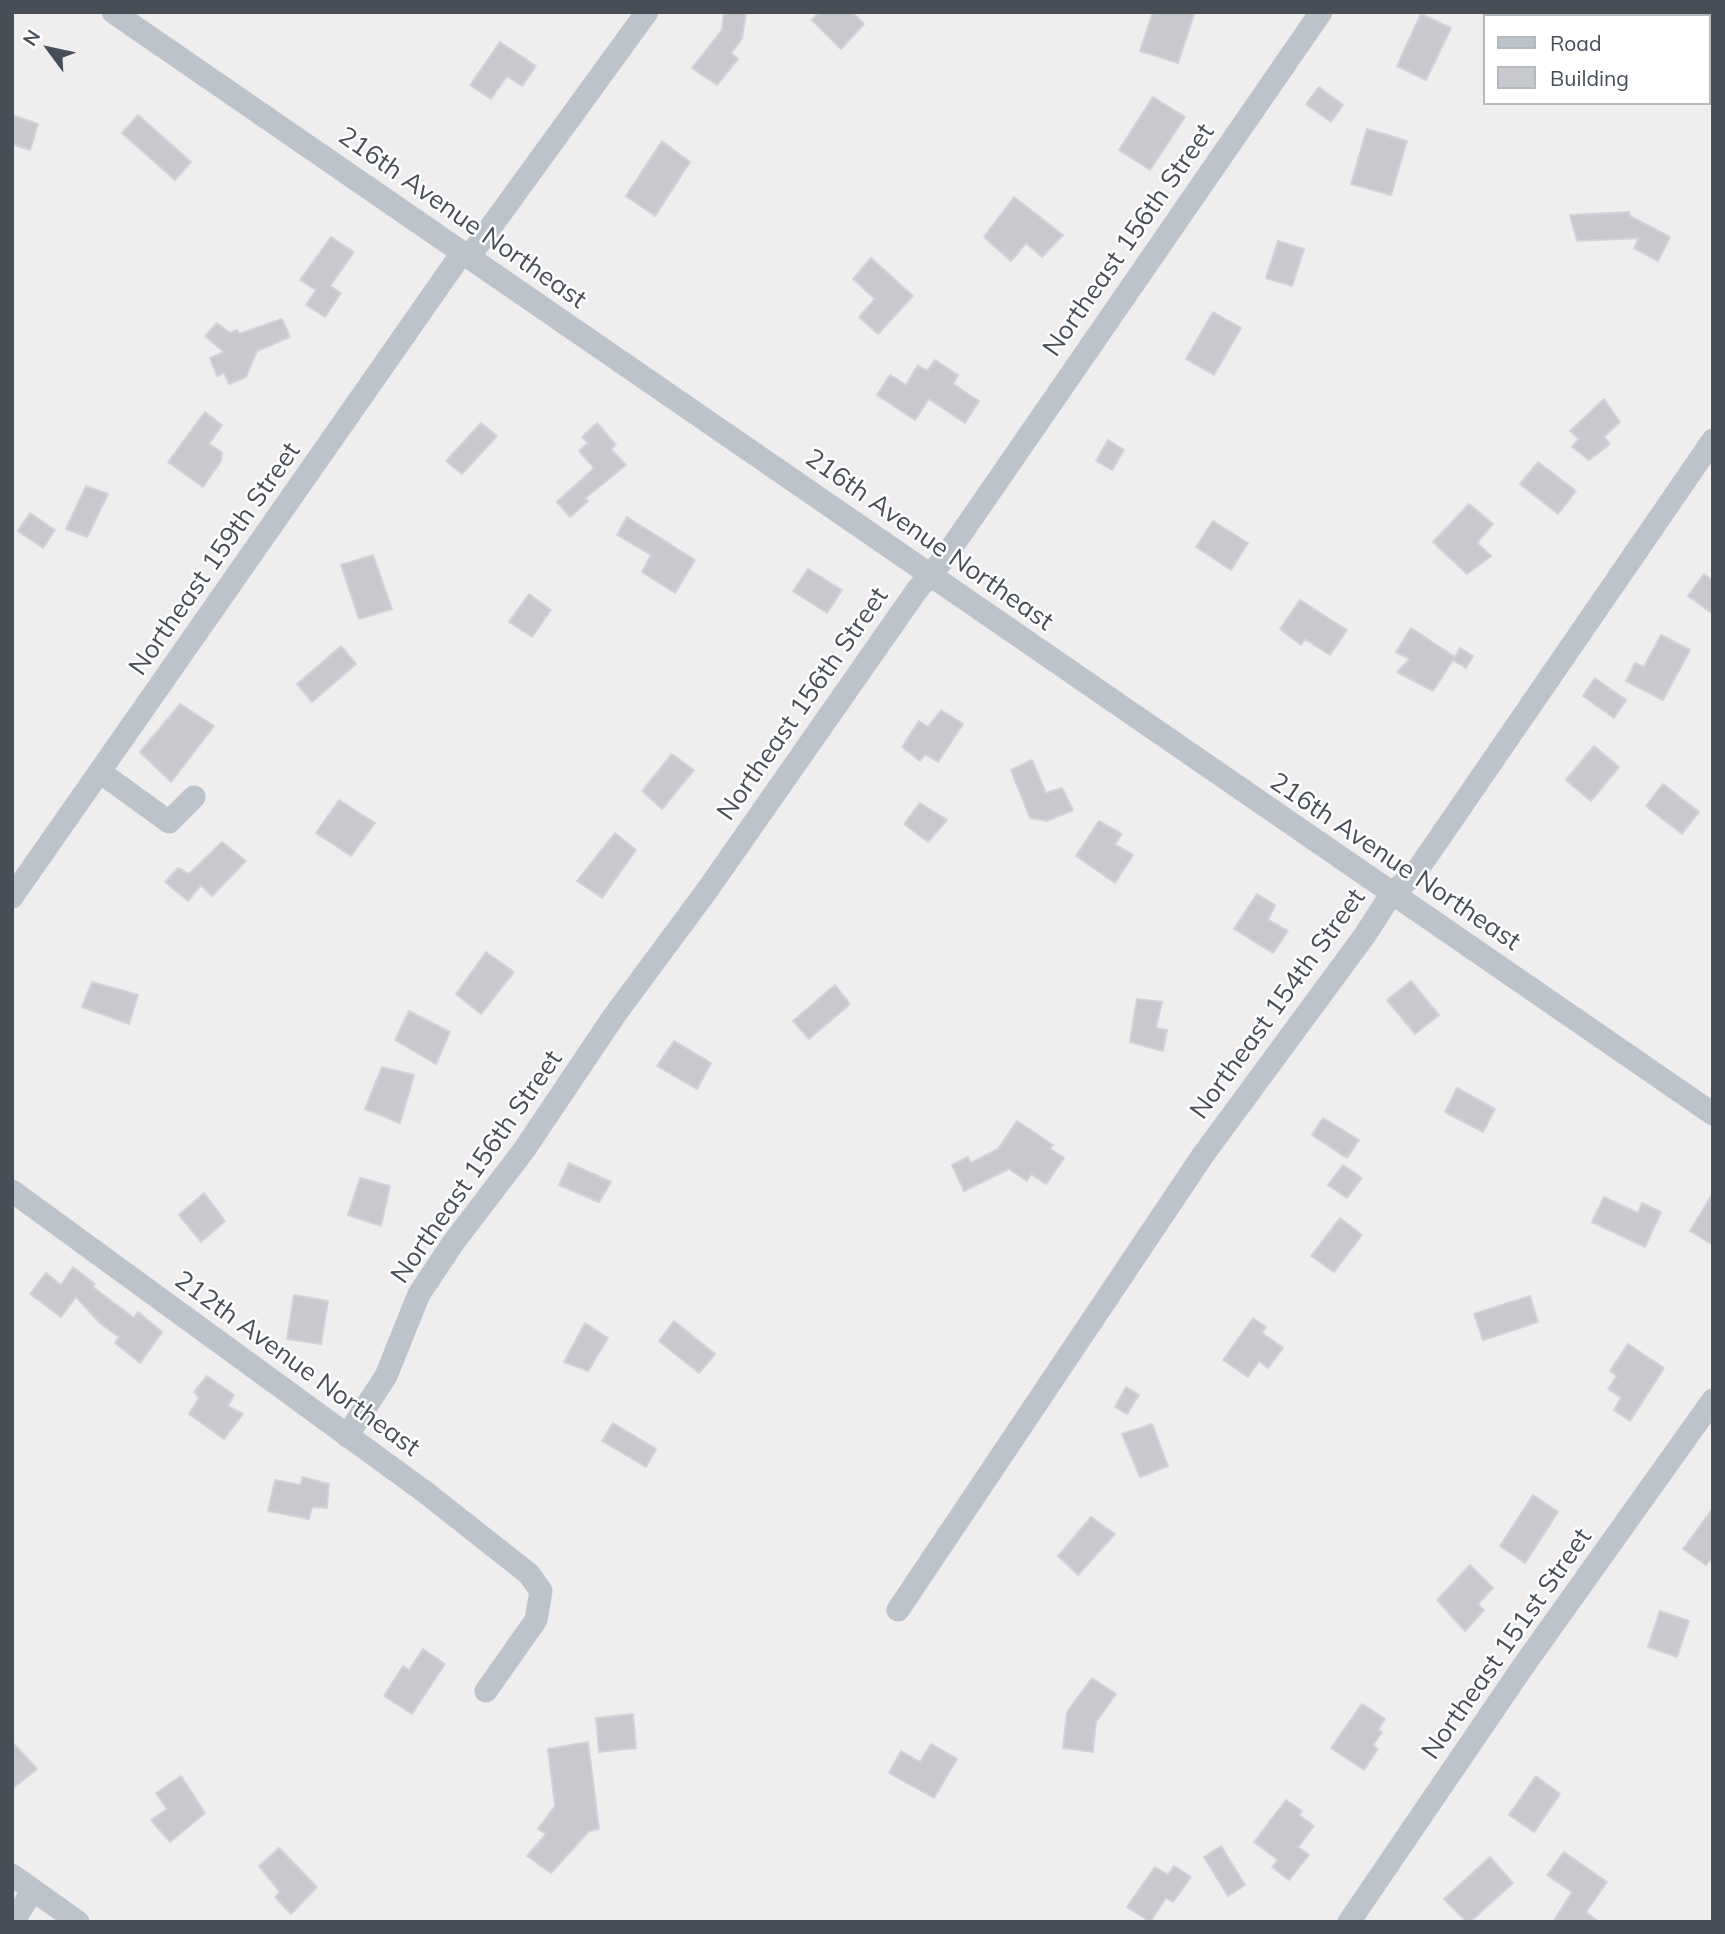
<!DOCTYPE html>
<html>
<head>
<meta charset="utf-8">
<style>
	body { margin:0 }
	#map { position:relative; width:1725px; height:1934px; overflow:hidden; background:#efeded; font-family:Mulish,sans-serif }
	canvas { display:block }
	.frame { position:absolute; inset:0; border:14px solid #474e58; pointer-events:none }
	.legend { position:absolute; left:1483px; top:14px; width:228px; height:91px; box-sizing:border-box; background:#fff; border:2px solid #b5b8bc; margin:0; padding:9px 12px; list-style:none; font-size:21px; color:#474e58 }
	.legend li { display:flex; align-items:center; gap:14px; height:35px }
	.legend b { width:35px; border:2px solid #b5b8bc }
	.north { position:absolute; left:14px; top:14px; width:70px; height:70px; -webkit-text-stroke:5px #fff; paint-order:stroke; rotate:303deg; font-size:19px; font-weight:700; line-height:28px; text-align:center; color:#474e58 }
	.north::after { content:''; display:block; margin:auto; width:24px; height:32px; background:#474e58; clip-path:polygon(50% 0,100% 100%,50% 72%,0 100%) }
</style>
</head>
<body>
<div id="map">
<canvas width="1725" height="1934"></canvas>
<div class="frame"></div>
<ul class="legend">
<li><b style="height:9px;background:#bdc3cb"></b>Road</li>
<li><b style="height:19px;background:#c7c9cf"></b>Building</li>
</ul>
<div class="north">N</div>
</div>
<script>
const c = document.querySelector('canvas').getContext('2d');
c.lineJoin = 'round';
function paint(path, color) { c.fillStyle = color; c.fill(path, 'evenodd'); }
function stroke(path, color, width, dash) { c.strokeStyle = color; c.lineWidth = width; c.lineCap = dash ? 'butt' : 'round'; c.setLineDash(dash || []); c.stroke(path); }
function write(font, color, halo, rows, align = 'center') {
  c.font = font + ' Mulish,sans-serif'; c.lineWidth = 5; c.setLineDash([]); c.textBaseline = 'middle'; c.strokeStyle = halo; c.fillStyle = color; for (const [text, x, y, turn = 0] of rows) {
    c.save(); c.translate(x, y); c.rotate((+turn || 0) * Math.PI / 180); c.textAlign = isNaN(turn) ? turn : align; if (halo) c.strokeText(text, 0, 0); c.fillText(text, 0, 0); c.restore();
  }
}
const building = new Path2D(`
	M724 12H746L742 39 731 53 738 59 717 85 692 68 722 30Z
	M819 12H852L864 24 841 49 812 20Z
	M1153 12H1195L1178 63 1140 51Z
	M1421 14 1451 28 1426 80 1397 66Z
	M500 42 536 66 522 86 507 76 491 99 470 85Z
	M1319 87 1343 105 1331 122 1306 104Z
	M1153 97 1185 117 1150 170 1119 150Z
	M12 115 38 124 30 150 12 144Z
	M138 115 191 162 175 180 122 133Z
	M1367 129 1407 141 1391 195 1351 184Z
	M662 141 690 162 655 216 626 196Z
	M1014 197 1063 235 1042 257 1026 243 1011 261 984 237Z
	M1629 212 1630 216 1670 237 1658 261 1634 248 1639 238 1577 241 1570 215Z
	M331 237 354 252 330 286 341 293 325 317 306 305 316 290 300 280Z
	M1278 241 1304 249 1292 286 1266 278Z
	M871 258 913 296 878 334 859 317 875 299 853 279Z
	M1213 312 1241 328 1214 375 1186 359Z
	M282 319 290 337 257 351 246 377 229 384 224 373 217 376 210 358 224 352 205 336 217 323 230 333 237 330 239 334Z
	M935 360 958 375 953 384 979 401 965 423 929 399 915 420 877 395 890 375 906 385 918 365 927 371Z
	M1604 399 1620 422 1604 437 1610 444 1589 460 1572 447 1579 439 1570 431Z
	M205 412 222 425 209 444 222 452 221 461 203 487 168 462Z
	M481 423 497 436 462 474 446 461Z
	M597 423 616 445 611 449 626 465 585 498 588 501 570 517 557 502 594 468 579 451 588 443 582 437Z
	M1108 440 1124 450 1112 470 1096 461Z
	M1538 462 1576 491 1558 514 1520 484Z
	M86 486 108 494 87 537 66 529Z
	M1469 504 1493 524 1477 543 1491 556 1467 574 1433 542Z
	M30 513 55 530 43 548 18 531Z
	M627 517 695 560 675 593 642 572 651 555 617 535Z
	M1213 521 1248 543 1231 570 1196 547Z
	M373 555 392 609 359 619 341 565Z
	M808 569 842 590 827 613 793 591Z
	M1704 574 1713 581V614L1688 596Z
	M529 594 551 610 532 637 509 622Z
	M1300 600 1347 630 1330 655 1305 639 1301 645 1280 629Z
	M1411 628 1455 657 1460 648 1473 656 1466 668 1453 660 1433 691 1397 672 1410 659 1396 652Z
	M1661 635 1690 650 1663 700 1626 681 1635 663 1644 667Z
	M341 646 356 664 312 702 297 684Z
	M1595 678 1626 700 1614 718 1583 696Z
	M180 704 214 726 171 782 140 752Z
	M941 710 963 724 938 762 925 754 920 761 902 747 919 721 928 727Z
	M1594 746 1619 767 1591 801 1566 780Z
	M672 754 694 770 662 809 642 791Z
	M1032 760 1046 793 1062 788 1073 810 1047 821 1030 818 1011 770Z
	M1663 784 1699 812 1682 834 1646 806Z
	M339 800 375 823 351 856 316 833Z
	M920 803 947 820 928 842 904 824Z
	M1099 821 1122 834 1115 844 1133 855 1115 883 1076 856Z
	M615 833 636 850 602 898 577 881Z
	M222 842 246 861 212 896 201 885 188 901 165 882 178 868 189 874Z
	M1257 894 1275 905 1268 920 1288 931 1273 953 1234 929Z
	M486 952 514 972 481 1014 456 994Z
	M1411 981 1439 1015 1415 1034 1387 1000Z
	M92 982 138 995 129 1024 82 1007Z
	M835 985 850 1004 809 1039 793 1021Z
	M1137 999 1162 1002 1156 1028 1167 1030 1163 1051 1130 1042Z
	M409 1011 450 1032 436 1064 395 1040Z
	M674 1041 711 1063 697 1089 657 1066Z
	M382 1067 414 1075 400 1123 365 1109Z
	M1457 1088 1495 1109 1483 1132 1445 1112Z
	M1323 1118 1359 1140 1347 1158 1312 1135Z
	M1017 1121 1053 1145 1050 1149 1064 1158 1046 1184 1031 1174 1027 1181 1009 1169 964 1191 952 1165 968 1157 971 1163 998 1149Z
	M569 1163 611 1182 599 1202 559 1185Z
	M1343 1165 1362 1178 1347 1198 1328 1185Z
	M360 1178 390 1186 381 1226 348 1215Z
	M204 1193 225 1221 201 1242 179 1215Z
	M1713 1193V1245L1690 1231Z
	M1604 1197 1638 1213 1642 1203 1661 1212 1645 1247 1592 1222Z
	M1340 1218 1362 1235 1334 1272 1311 1256Z
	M73 1267 95 1284 93 1287 134 1318 138 1312 162 1332 140 1363 115 1343 119 1337 100 1323 76 1297 61 1317 30 1294 46 1273 61 1285Z
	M294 1295 328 1301 321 1344 287 1339Z
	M1530 1296 1538 1322 1483 1340 1474 1314Z
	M1253 1318 1266 1327 1262 1333 1283 1348 1268 1368 1259 1361 1248 1377 1223 1360Z
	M674 1321 715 1354 699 1373 659 1341Z
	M585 1323 608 1338 588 1371 564 1362Z
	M1628 1344 1664 1368 1630 1421 1614 1410 1621 1398 1608 1389 1617 1376 1610 1371Z
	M207 1376 234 1395 228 1406 243 1414 224 1439 189 1414 199 1398 194 1392Z
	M1126 1387 1139 1395 1127 1414 1115 1407Z
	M613 1423 656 1449 646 1467 602 1441Z
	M1152 1424 1168 1466 1140 1477 1122 1434Z
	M302 1477 329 1484 327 1508 312 1507 309 1519 268 1511 275 1480 301 1485Z
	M1533 1495 1558 1512 1525 1563 1500 1546Z
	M1713 1508V1556L1706 1565 1683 1549Z
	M1091 1517 1115 1534 1078 1575 1058 1556Z
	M1470 1565 1493 1588 1478 1604 1484 1610 1465 1631 1437 1600Z
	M1660 1611 1689 1621 1677 1657 1648 1647Z
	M423 1649 445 1664 412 1714 384 1696 403 1666 409 1670Z
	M1092 1678 1116 1694 1096 1722 1093 1752 1063 1748 1067 1712Z
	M1362 1704 1385 1719 1378 1730 1382 1732 1373 1745 1378 1749 1364 1770 1331 1748Z
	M633 1714 636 1748 599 1752 596 1718Z
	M12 1742 37 1769 12 1789Z
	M588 1742 599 1829 589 1831 551 1873 527 1856 546 1834 538 1829 555 1806 548 1749Z
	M931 1744 957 1759 934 1798 889 1773 901 1751 920 1762Z
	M181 1776 205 1813 170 1842 151 1820 167 1809 156 1793Z
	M1536 1776 1560 1794 1534 1832 1509 1815Z
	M1286 1800 1302 1811 1299 1815 1314 1826 1298 1847 1309 1855 1289 1880 1272 1867 1278 1860 1254 1842Z
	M1221 1846 1245 1885 1228 1896 1204 1857Z
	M279 1848 317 1887 291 1914 275 1897 280 1892 259 1866Z
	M1564 1852 1607 1882 1586 1912 1599 1922H1553L1572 1892 1547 1875Z
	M1490 1857 1513 1883 1470 1922H1467L1444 1899Z
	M1174 1866 1191 1877 1173 1902 1166 1898 1150 1922 1127 1907 1155 1867 1168 1875Z`);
const minor = new Path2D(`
	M113 12 1713 1114
	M469 257 647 12
	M100 772 169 822 194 797
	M12 897 462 253
	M12 1191 425 1492 529 1574 541 1591 536 1620 486 1691
	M347 1436 386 1376 419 1294 453 1243 524 1150 614 1016 708 889 917 590 943 560 1321 12
	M898 1610 1203 1155 1365 935 1392 893 1414 875 1713 440
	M12 1875 78 1922
	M13 1922 33 1890
	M1349 1922 1522 1668 1713 1400`);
const streetNames = [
	["216th Avenue Northeast",462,218,35],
	["Northeast 156th Street",1129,240,-55],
	["216th Avenue Northeast",929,540,35],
	["Northeast 159th Street",215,559,-55],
	["Northeast 156th Street",803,704,-55],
	["216th Avenue Northeast",1395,862,34],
	["Northeast 154th Street",1278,1004,-54],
	["Northeast 156th Street",477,1167,-55],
	["212th Avenue Northeast",297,1364,36],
	["Northeast 151st Street",1507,1644,-55]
];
paint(building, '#c7c9cf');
stroke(building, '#d2d3d8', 2);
stroke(minor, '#bdc3cb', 23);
write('26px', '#474e58', '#fff', streetNames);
</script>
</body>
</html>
